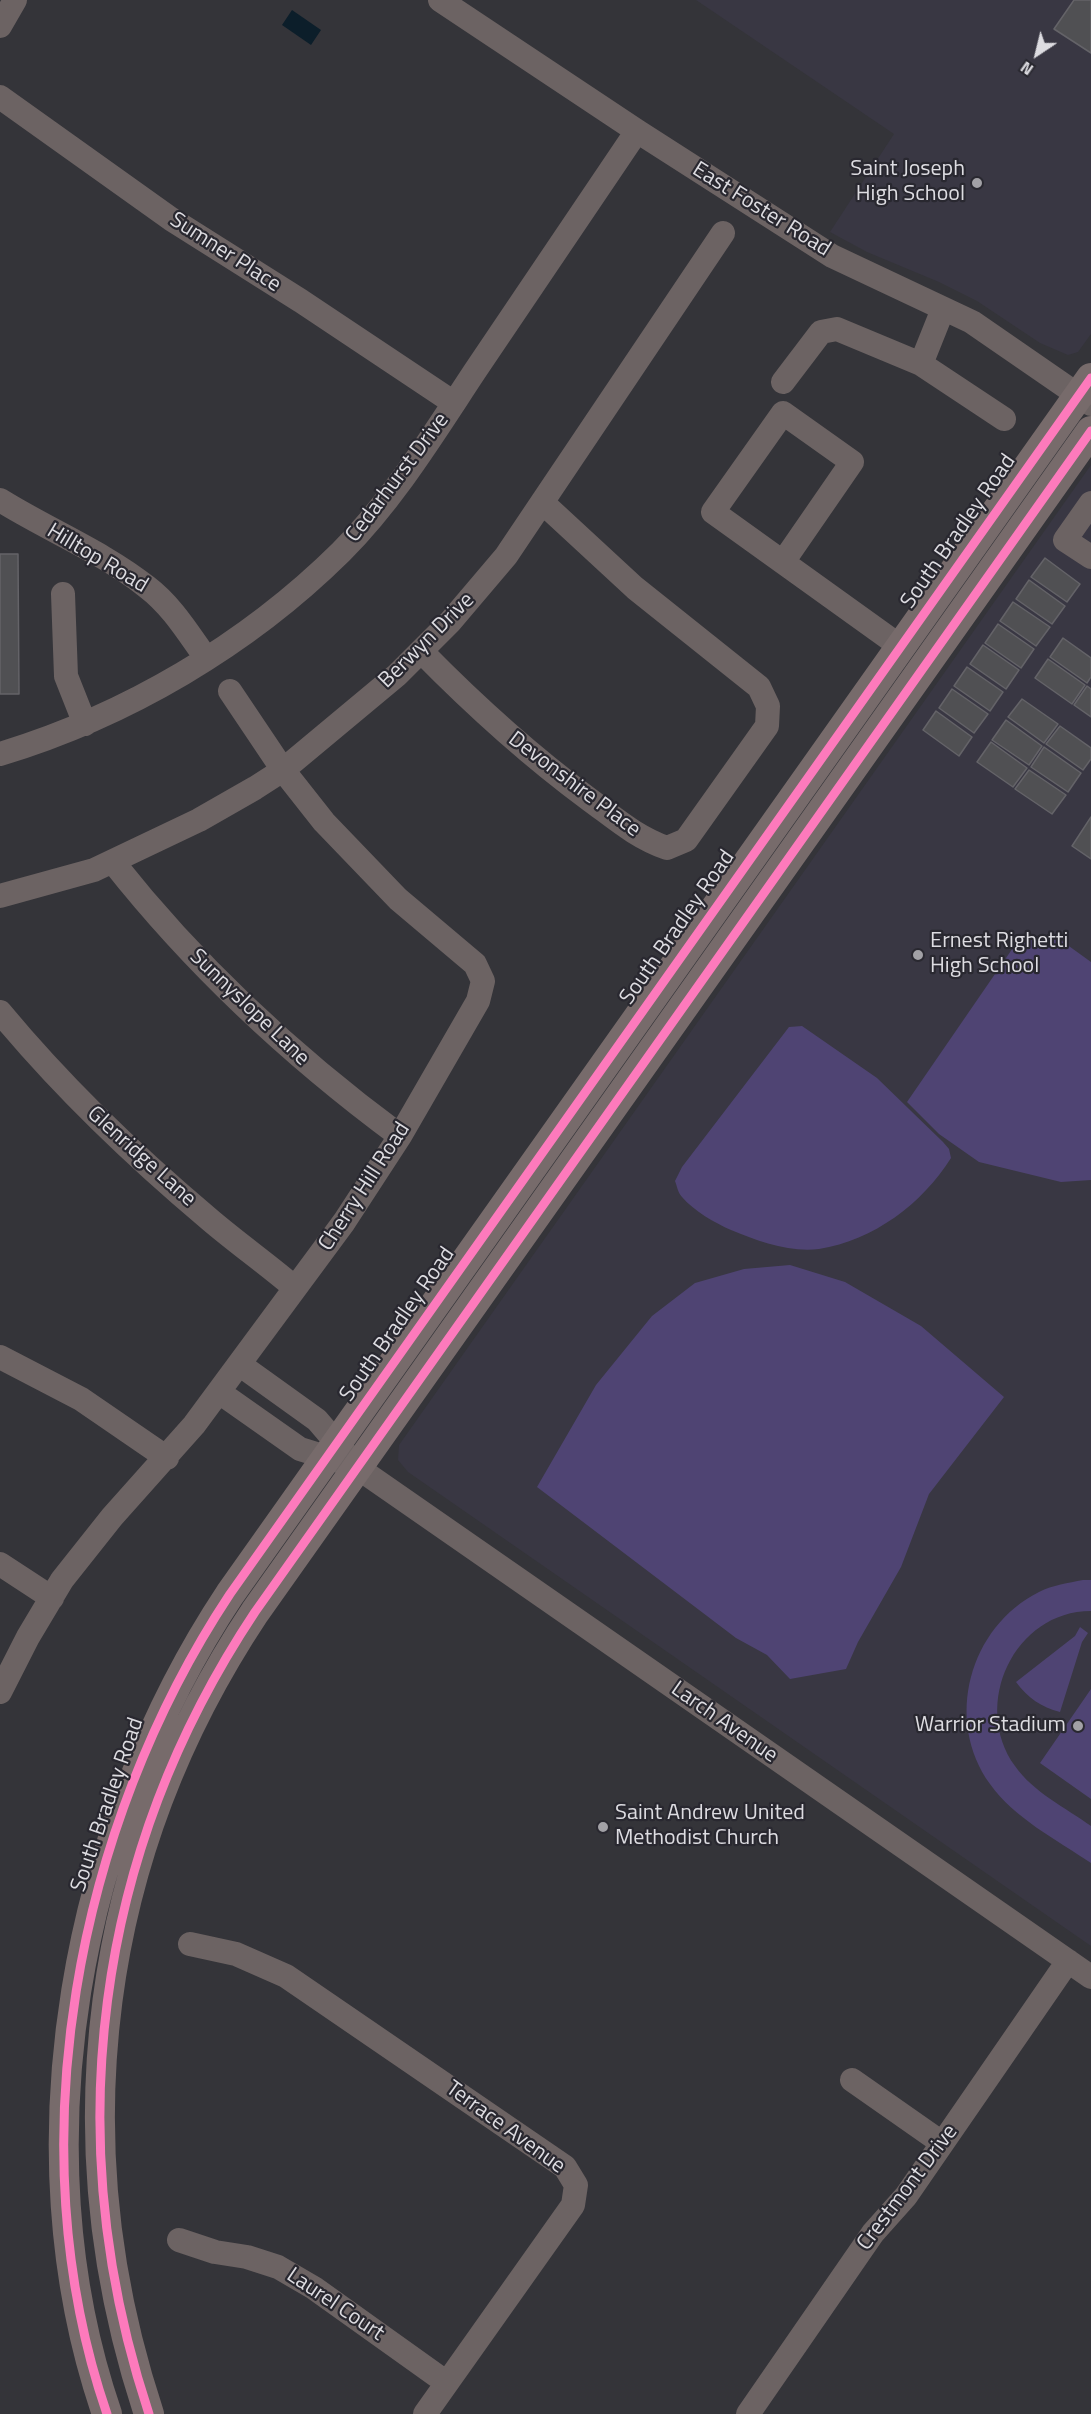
<!DOCTYPE html>
<html>
<head>
<meta charset="utf-8">
<style>
	body { margin:0 }
	#map { position:relative; width:1091px; height:2414px; overflow:hidden; background:#343439; font-family:"Titillium Web",sans-serif }
	canvas { display:block }
	.north { position:absolute; left:1007px; top:24px; width:60px; height:60px; -webkit-text-stroke:4px #292830; paint-order:stroke; rotate:215deg; font-size:16px; font-weight:700; line-height:24px; text-align:center; color:#dddce1 }
	.north::after { content:''; display:block; margin:auto; width:21px; height:27px; background:#dddce1; clip-path:polygon(50% 0,100% 100%,50% 72%,0 100%) }
</style>
</head>
<body>
<div id="map">
<canvas width="1091" height="2414"></canvas>
<div class="north">N</div>
</div>
<script>
const c = document.querySelector('canvas').getContext('2d');
c.lineJoin = 'round';
function paint(path, color) { c.fillStyle = color; c.fill(path, 'evenodd'); }
function stroke(path, color, width, dash) { c.strokeStyle = color; c.lineWidth = width; c.lineCap = dash ? 'butt' : 'round'; c.setLineDash(dash || []); c.stroke(path); }
function write(font, color, halo, rows, align = 'center') {
  c.font = font + ' "Titillium Web",sans-serif'; c.lineWidth = 4.5; c.setLineDash([]); c.textBaseline = 'middle'; c.strokeStyle = halo; c.fillStyle = color; for (const [text, x, y, turn = 0] of rows) {
    c.save(); c.translate(x, y); c.rotate((+turn || 0) * Math.PI / 180); c.textAlign = isNaN(turn) ? turn : align; if (halo) c.strokeText(text, 0, 0); c.fillText(text, 0, 0); c.restore();
  }
}
const built = new Path2D(`
	M696 0H1091V334L1078 352 1068 355 1040 343 977 301 939 282 867 252 830 232 894 134Z
	M1091 465V1946L408 1472 398 1460 399 1445Z`);
const green = new Path2D(`
	M1055 936 1091 962V1180L1061 1182 979 1162 939 1134 907 1102 1017 942Z
	M802 1026 877 1078 943 1142 949 1149 951 1158C922 1204 874 1240 819 1249 791 1253 757 1241 731 1230 715 1223 694 1211 682 1197 678 1193 677 1186 675 1181L682 1167 789 1027Z
	M790 1265 845 1282 921 1326 1004 1397 929 1494 901 1567 858 1642 846 1669 790 1679 767 1655 736 1638 537 1487 596 1385 652 1316 695 1283 744 1269Z
	M1083 1580H1091V1611C1014 1611 971 1705 1015 1766 1033 1792 1066 1808 1091 1826V1863C1057 1840 1014 1818 990 1784 944 1720 969 1627 1039 1592 1053 1585 1068 1583 1083 1580Z
	M1080 1627 1088 1633 1082 1642 1060 1712C1041 1707 1028 1698 1016 1682L1075 1636Z
	M1091 1689V1799L1040 1763Z`);
const water = new Path2D(`
	M292 10 321 30 311 45 282 25Z`);
const building = new Path2D(`
	M1074 0H1091V53L1054 29Z
	M0 554H18L19 694H0Z
	M1045 558 1080 584 1067 602 1031 577Z
	M1029 580 1065 606 1052 624 1016 599Z
	M1013 602 1050 627 1036 646 1000 621Z
	M998 624 1034 649 1021 668 985 643Z
	M1063 638 1091 658V677L1087 683 1050 657Z
	M983 645 1019 670 1006 689 970 664Z
	M1048 659 1085 685 1072 704 1035 678Z
	M967 667 1003 692 990 711 954 686Z
	M1087 686 1091 689V717L1074 705Z
	M952 689 988 714 974 733 939 708Z
	M1022 699 1058 724 1044 743 1008 717Z
	M936 711 972 737 959 756 923 730Z
	M1006 720 1042 746 1029 765 992 740Z
	M1060 726 1091 748V759L1083 770 1046 744Z
	M991 742 1027 768 1013 787 977 762Z
	M1044 747 1081 773 1068 792 1031 767Z
	M1029 770 1066 795 1052 814 1015 789Z
	M1091 817V859L1072 846Z`);
const minor = new Path2D(`
	M440 0 637 131 832 256 972 322 1091 404
	M0 26 15 0
	M0 97 171 219 301 301 454 403
	M943 309 921 364 1004 419
	M783 382 821 332 837 329 921 364
	M0 500C48 530 103 552 147 587 172 606 188 633 206 658
	M1091 503 1065 540 1091 557
	M783 562 852 462 783 413 713 512 901 647
	M63 594 66 676 85 724
	M421 651C474 705 529 755 590 800 616 819 636 837 667 848L686 840 767 726 768 706 759 687 635 588 543 503
	M0 754C126 716 247 645 341 552 394 499 434 433 475 371 529 291 583 211 637 131
	M113 862C196 967 293 1057 400 1136
	M0 896 94 870 199 820 255 788 283 770 397 675 450 622 506 556 723 233
	M0 1012C63 1088 133 1155 209 1219 237 1243 267 1264 295 1288
	M0 1357 81 1399 167 1458
	M239 1364 317 1420 358 1468 1091 1977
	M219 1392 300 1449 342 1462
	M0 1564 52 1598
	M0 1692 28 1637 62 1580 112 1517 194 1425 344 1222 400 1136 478 1001 483 981 475 964 398 899 324 822 283 770 230 691
	M190 1944 236 1954 286 1976 565 2167 576 2185 573 2205 425 2414
	M852 2080 942 2143
	M179 2240 215 2252 247 2257 278 2267 314 2288 447 2383
	M748 2414 873 2233 906 2196 1068 1961`);
const major = new Path2D(`
	M107 2414C15 2147 76 1826 230 1594L1091 378
	M149 2414C58 2139 94 1854 255 1612L1091 431`);
const cycleway = new Path2D(`
	M107 2414C15 2147 76 1826 230 1594L1091 378
	M149 2414C58 2139 94 1854 255 1612L1091 431`);
const markers = [
	[977,183,6,"#a2a1a6"],
	[918,955,6,"#a2a1a6"],
	[1078,1726,6,"#a2a1a6"],
	[603,1827,6,"#a2a1a6"]
];
const poiNames = [
	["Saint Joseph",965,170],
	["High School",965,195],
	["Ernest Righetti",930,942,"left"],
	["High School",930,967,"left"],
	["Warrior Stadium",1066,1726],
	["Saint Andrew United",615,1814,"left"],
	["Methodist Church",615,1839,"left"]
];
const streetNames = [
	["East Foster Road",761,210,32],
	["Sumner Place",225,253,33],
	["Cedarhurst Drive",398,478,-53],
	["South Bradley Road",959,532,-55],
	["Hilltop Road",97,559,31],
	["Berwyn Drive",427,641,-45],
	["Devonshire Place",574,785,37],
	["South Bradley Road",678,928,-55],
	["Sunnyslope Lane",249,1008,44],
	["Glenridge Lane",141,1157,42],
	["Cherry Hill Road",365,1187,-57],
	["South Bradley Road",398,1325,-55],
	["Larch Avenue",724,1723,35],
	["South Bradley Road",108,1805,-71],
	["Terrace Avenue",505,2128,36],
	["Crestmont Drive",908,2188,-53],
	["Laurel Court",335,2305,34]
];
paint(built, '#393743');
paint(green, '#4f4473');
paint(water, '#0c1e2a');
paint(building, '#505053');
stroke(building, '#646368', 1.5);
stroke(minor, '#6c6363', 24);
stroke(major, '#776b6b', 30);
stroke(cycleway, '#fd7abc', 9);
for (const [x, y, r, color] of markers) { const dot = new Path2D(); dot.arc(x, y, r, 0, 2 * Math.PI); c.fillStyle = color; c.fill(dot); stroke(dot, '#292830', 2); }
write('22px', '#dddce1', '#292830', poiNames, 'right');
write('22px', '#dddce1', '#292830', streetNames);
</script>
</body>
</html>
